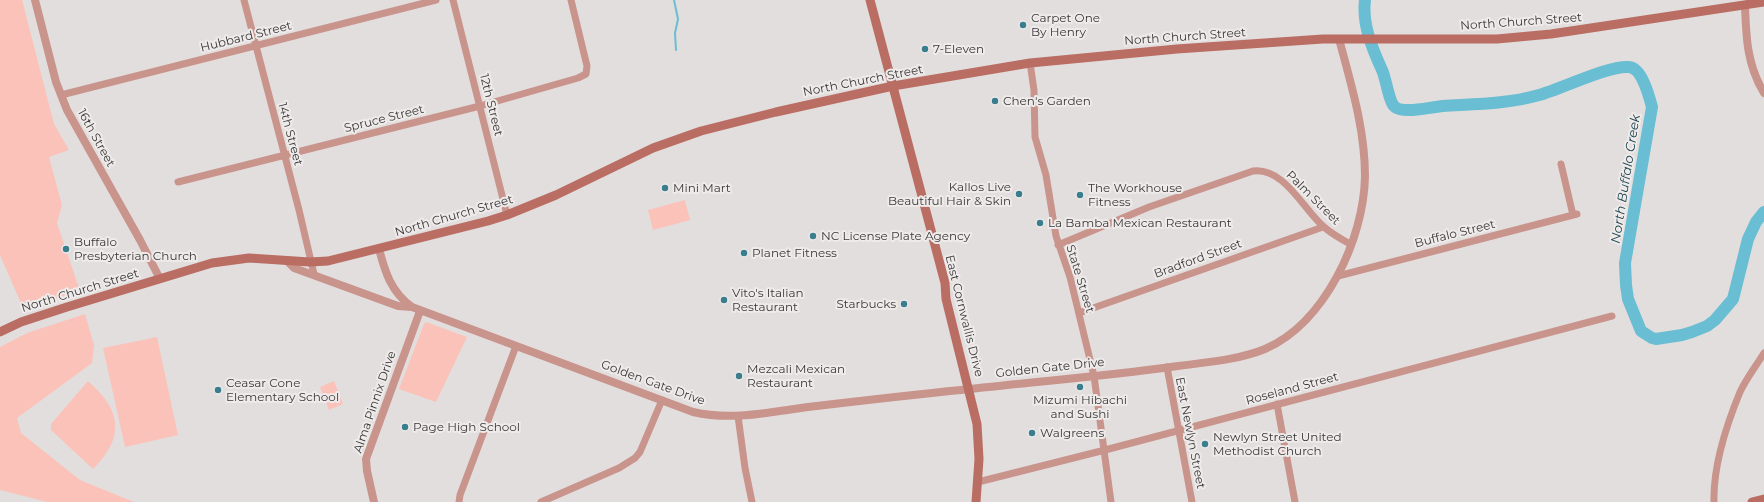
<!DOCTYPE html>
<html>
<head>
<meta charset="utf-8">
<style>
	body { margin:0 }
	canvas { display:block; background:#e2dedd }
</style>
</head>
<body>
<canvas width="1764" height="502"></canvas>
<script>
const c = document.querySelector('canvas').getContext('2d');
c.lineJoin = 'round';
function paint(path, color) { c.fillStyle = color; c.fill(path, 'evenodd'); }
function stroke(path, color, width, dash) { c.strokeStyle = color; c.lineWidth = width; c.lineCap = dash ? 'butt' : 'round'; c.setLineDash(dash || []); c.stroke(path); }
function write(font, color, halo, rows, align = 'center') {
  c.font = font + ' Montserrat,sans-serif'; c.lineWidth = 4; c.setLineDash([]); c.textBaseline = 'middle'; c.strokeStyle = halo; c.fillStyle = color; for (const [text, x, y, turn = 0] of rows) {
    c.save(); c.translate(x, y); c.rotate((+turn || 0) * Math.PI / 180); c.textAlign = isNaN(turn) ? turn : align; if (halo) c.strokeText(text, 0, 0); c.fillText(text, 0, 0); c.restore();
  }
}
const green = new Path2D(`
	M0 0H22L54 124 69 150 49 157 62 205 57 223 80 291 23 308 0 255Z
	M685 200 690 220 653 230 648 210Z
	M85 314 94 345 92 363 17 418 21 433 80 480 134 502H47L0 490V347L27 333Z
	M426 322 467 337 436 402 399 389 424 324Z
	M157 337 178 435 125 447 103 348Z
	M88 381C121 410 126 436 93 469L51 430V424Z
	M334 381 343 404 329 410 320 387Z`);
const stream = new Path2D(`
	M674 0 678 19 675 33 676 50`);
const river = new Path2D(`
	M1365 0C1362 24 1372 48 1382 70 1386 78 1389 103 1395 107 1398 110 1405 110 1409 110 1420 110 1432 107 1443 106 1475 104 1508 104 1539 95 1561 89 1609 65 1629 67 1642 68 1649 96 1652 107L1625 263 1626 285 1628 299 1641 331 1652 338 1656 339 1682 335 1692 332 1707 326 1715 320 1733 299 1748 239 1756 222 1764 212`);
const minor = new Path2D(`
	M244 0 299 210 314 274
	M453 0 507 215
	M1030 63 1034 90 1035 137 1046 175 1056 236 1070 277 1094 376 1111 502
	M61 95 436 0
	M1561 164 1573 215
	M178 182 480 106 578 78 586 74 587 66 571 0
	M1058 245 1149 207 1253 171C1284 167 1303 209 1324 227 1332 234 1341 239 1350 244
	M1338 276 1577 214
	M1079 313 1323 227
	M1167 367 1192 502
	M1277 404 1295 502
	M738 416 745 468 752 502
	M978 482 1105 450 1612 316
	M459 502 460 495 516 346
	M541 502 619 468 635 458 640 452 662 400
	M1714 502C1713 466 1726 426 1740 392 1746 379 1756 366 1764 353`);
const tertiary = new Path2D(`
	M35 0 56 82 67 110 140 240 160 279
	M1745 5C1746 37 1747 65 1764 93
	M379 249C385 272 391 292 412 307L693 412C732 421 770 412 808 407 859 401 910 395 961 390 1033 382 1106 376 1178 366 1207 362 1238 360 1265 349 1325 323 1364 239 1365 176 1365 129 1351 84 1339 39
	M287 261 294 268 398 306 412 307
	M374 502 367 471 366 459 420 311`);
const secondary = new Path2D(`
	M870 0 945 283 946 299 977 424 979 459 976 502
	M0 332 21 322 67 307 212 263 249 258 310 262 328 261 488 221 507 215 556 195 653 148 701 131 776 112 893 86 1030 63 1177 49 1323 39H1497L1551 34 1764 2
	M1752 502 1764 499`);
const markers = [
	[1023,25,4,"#3a7e8e"],
	[925,49,4,"#3a7e8e"],
	[995,101,4,"#3a7e8e"],
	[665,188,4,"#3a7e8e"],
	[1019,194,4,"#3a7e8e"],
	[1080,195,4,"#3a7e8e"],
	[1040,223,4,"#3a7e8e"],
	[813,236,4,"#3a7e8e"],
	[66,249,4,"#3a7e8e"],
	[744,253,4,"#3a7e8e"],
	[724,300,4,"#3a7e8e"],
	[904,304,4,"#3a7e8e"],
	[739,376,4,"#3a7e8e"],
	[1080,387,4,"#3a7e8e"],
	[218,390,4,"#3a7e8e"],
	[405,427,4,"#3a7e8e"],
	[1032,433,4,"#3a7e8e"],
	[1205,444,4,"#3a7e8e"]
];
const poiNames = [
	["Carpet One",1031,18],
	["By Henry",1031,32],
	["7-Eleven",933,49],
	["Chen's Garden",1003,101],
	["Kallos Live",1011,187,"right"],
	["Beautiful Hair & Skin",1011,201,"right"],
	["Mini Mart",673,188],
	["The Workhouse",1088,188],
	["Fitness",1088,202],
	["La Bamba Mexican Restaurant",1048,223],
	["NC License Plate Agency",821,236],
	["Buffalo",74,242],
	["Presbyterian Church",74,256],
	["Planet Fitness",752,253],
	["Vito's Italian",732,293],
	["Restaurant",732,307],
	["Starbucks",896,304,"right"],
	["Mezcali Mexican",747,369],
	["Restaurant",747,383],
	["Ceasar Cone",226,383],
	["Elementary School",226,397],
	["Mizumi Hibachi",1080,400,"center"],
	["and Sushi",1080,414,"center"],
	["Page High School",413,427],
	["Walgreens",1040,433],
	["Newlyn Street United",1213,437],
	["Methodist Church",1213,451]
];
const streetNames = [
	["North Church Street",1521,22,-4],
	["Hubbard Street",246,37,-14],
	["North Church Street",1185,37,-4],
	["North Church Street",863,81,-11],
	["12th Street",491,105,76],
	["Spruce Street",384,119,-14],
	["14th Street",290,134,75],
	["16th Street",96,138,61],
	["Palm Street",1313,198,45],
	["North Church Street",454,216,-16],
	["Buffalo Street",1455,234,-14],
	["Bradford Street",1198,259,-20],
	["State Street",1080,279,73],
	["North Church Street",80,291,-17],
	["East Cornwallis Drive",964,316,76],
	["Golden Gate Drive",1050,368,-6],
	["Golden Gate Drive",653,383,20],
	["Roseland Street",1292,389,-15],
	["Alma Pinnix Drive",375,402,-71],
	["East Newlyn Street",1190,433,79]
];
const waterNames = [
	["North Buffalo Creek",1626,179,-81]
];
paint(green, '#fbc2b9');
stroke(stream, '#69bed3', 2);
stroke(river, '#69bed3', 12);
stroke(minor, '#c9948c', 7);
stroke(tertiary, '#c9948c', 8);
stroke(secondary, '#ba6d63', 9);
for (const [x, y, r, color] of markers) { const dot = new Path2D(); dot.arc(x, y, r, 0, 2 * Math.PI); c.fillStyle = color; c.fill(dot); stroke(dot, '#efebeb', 1.5); }
write('12px', '#3b3939', '#efebeb', poiNames, 'left');
write('12px', '#3b3939', '#efebeb', streetNames);
write('italic 13px', '#1f4650', '#efebeb', waterNames);
</script>
</body>
</html>
